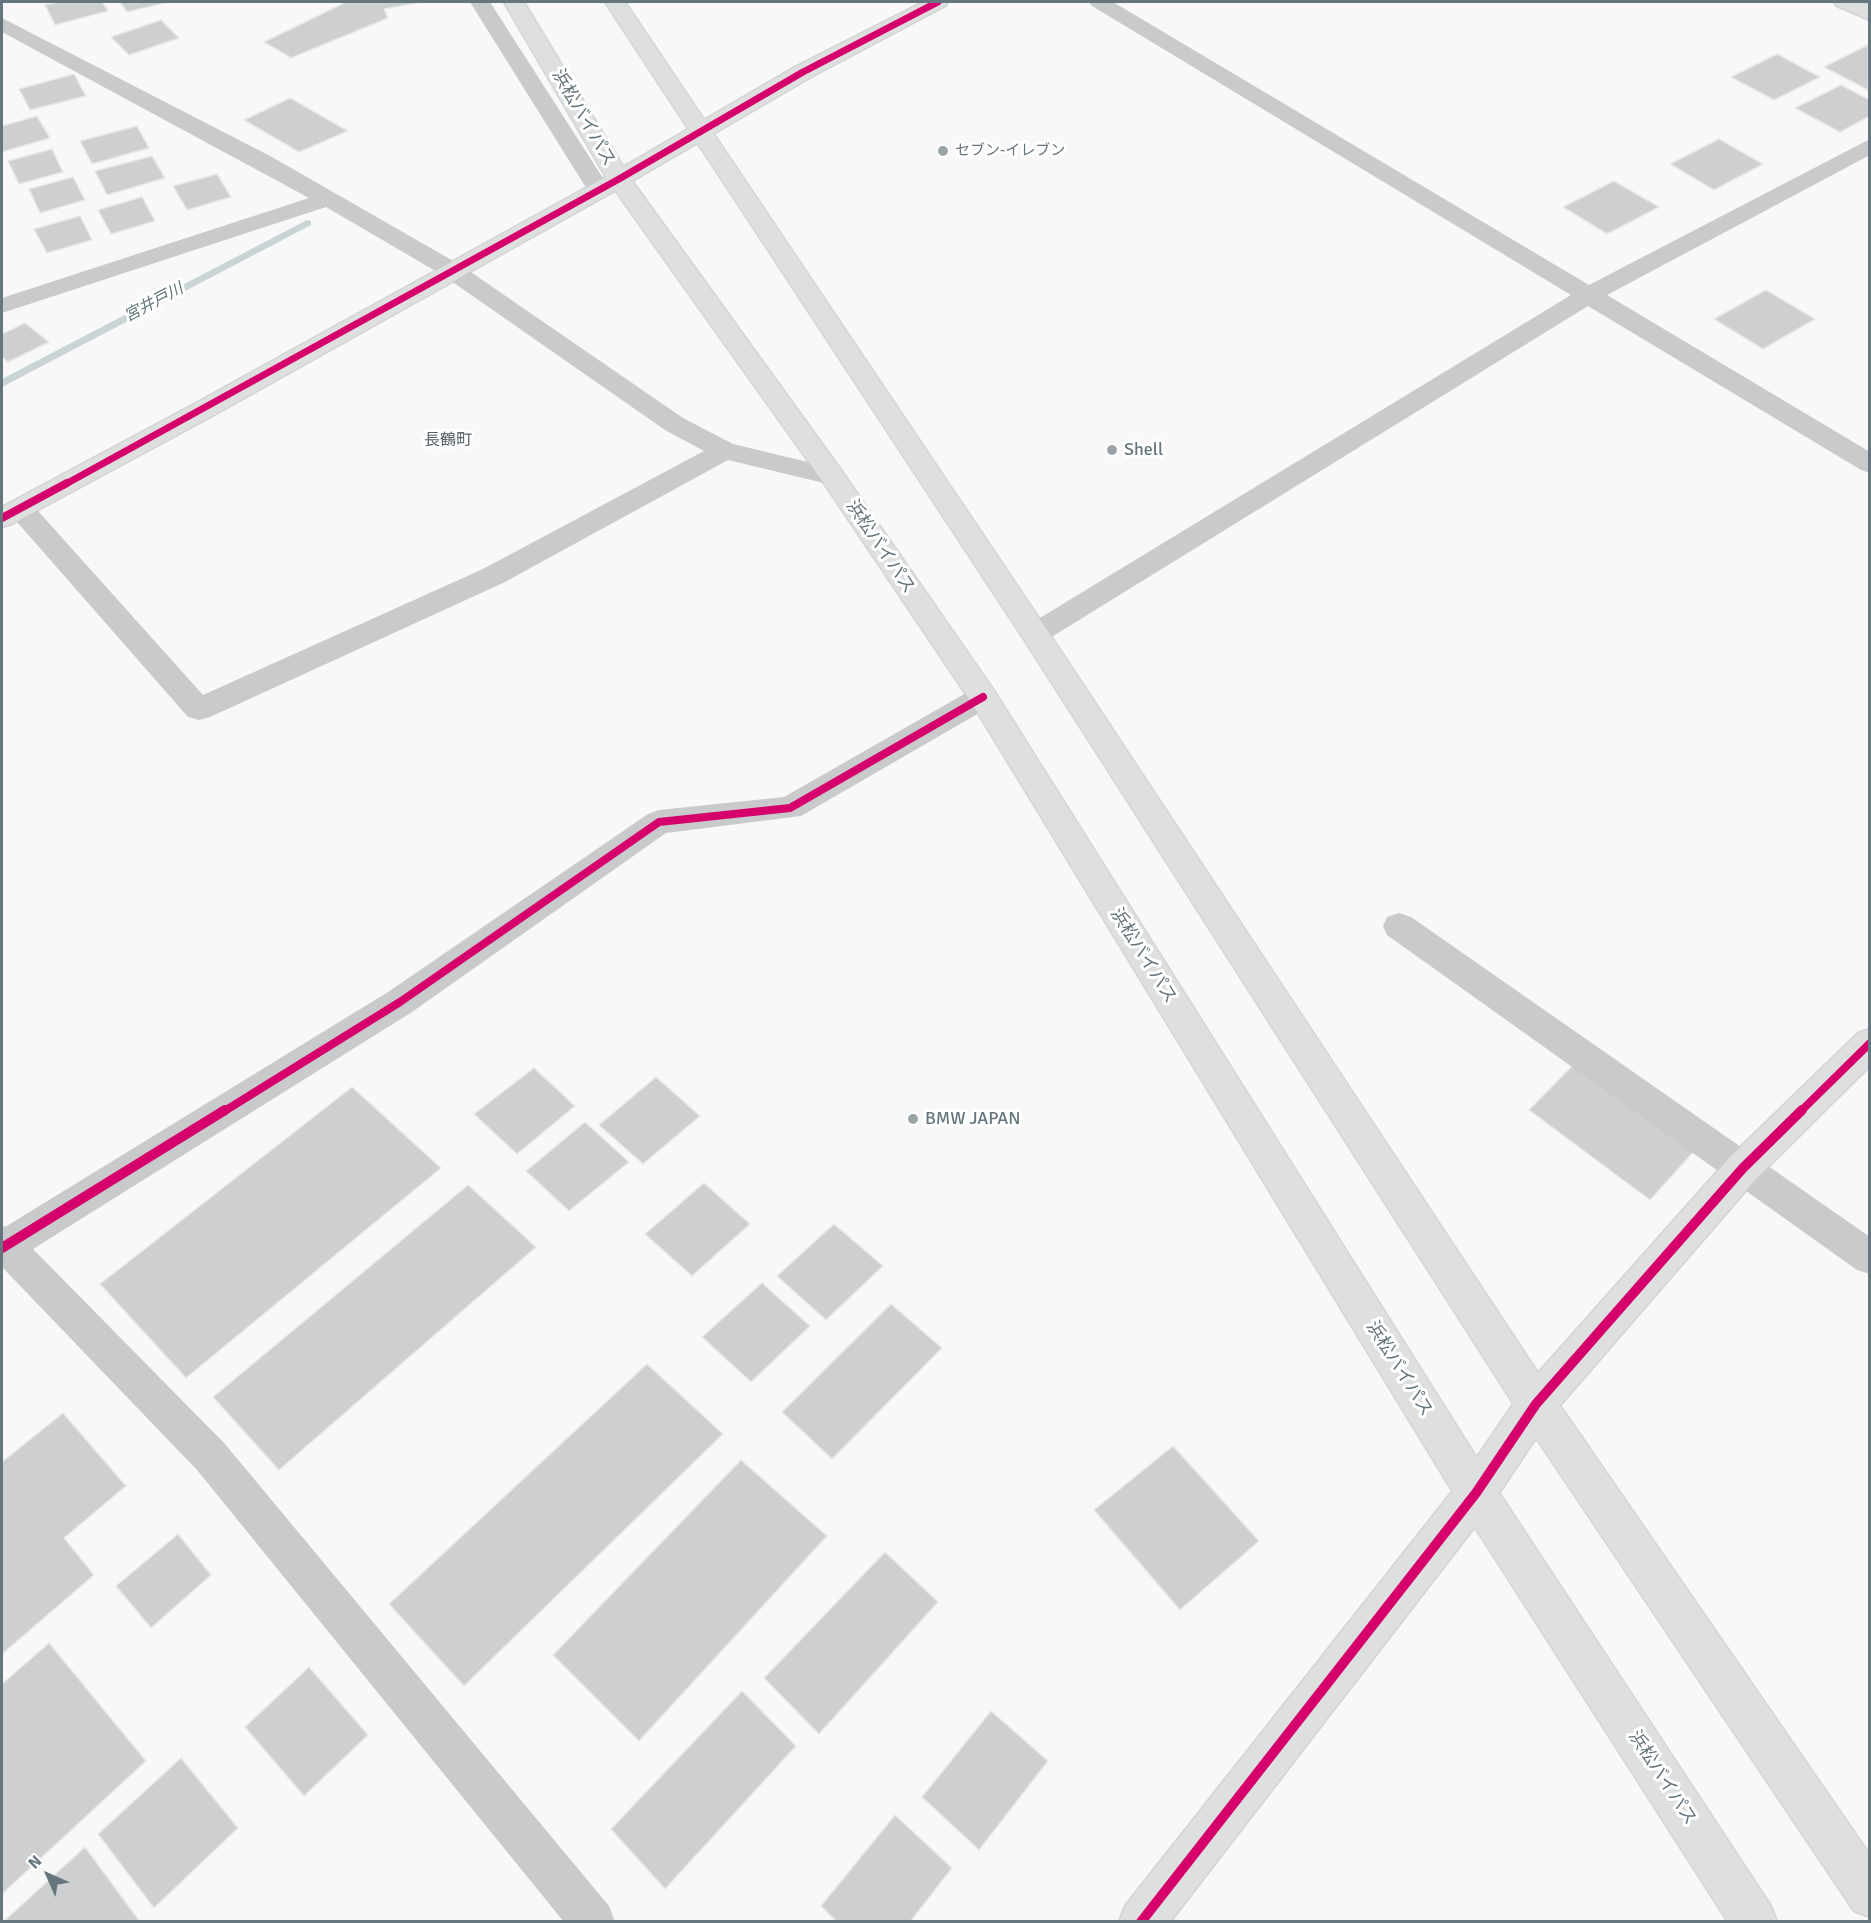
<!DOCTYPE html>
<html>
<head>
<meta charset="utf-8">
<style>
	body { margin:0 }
	#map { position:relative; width:1871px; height:1923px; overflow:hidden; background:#f8f8f8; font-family:Signika,sans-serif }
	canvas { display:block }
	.frame { position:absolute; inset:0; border:3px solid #66767e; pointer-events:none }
	.north { position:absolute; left:18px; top:1845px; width:60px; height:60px; -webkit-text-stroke:4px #fff; paint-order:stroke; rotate:315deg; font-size:16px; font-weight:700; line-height:24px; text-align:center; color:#66767e }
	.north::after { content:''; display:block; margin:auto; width:21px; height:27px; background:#66767e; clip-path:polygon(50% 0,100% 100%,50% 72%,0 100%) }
</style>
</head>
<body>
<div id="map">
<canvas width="1871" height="1923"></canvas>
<div class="frame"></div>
<div class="north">N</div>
</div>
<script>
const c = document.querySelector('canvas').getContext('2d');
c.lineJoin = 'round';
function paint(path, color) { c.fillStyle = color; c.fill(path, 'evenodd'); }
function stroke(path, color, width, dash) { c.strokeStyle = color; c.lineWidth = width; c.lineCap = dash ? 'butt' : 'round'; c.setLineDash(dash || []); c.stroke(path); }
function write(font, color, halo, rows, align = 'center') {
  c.font = font + ' Signika,"Noto Sans JP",sans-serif'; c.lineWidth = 6; c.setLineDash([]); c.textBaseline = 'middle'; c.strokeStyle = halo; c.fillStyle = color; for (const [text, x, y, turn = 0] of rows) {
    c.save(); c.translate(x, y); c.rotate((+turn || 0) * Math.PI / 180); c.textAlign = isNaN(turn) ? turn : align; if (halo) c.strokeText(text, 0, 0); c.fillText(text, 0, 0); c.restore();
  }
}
const stream = new Path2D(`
	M307 220 311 221V225L2 387V379Z`);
const building = new Path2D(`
	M60 2H102L108 11 55 25 45 5Z
	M120 2H169L127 12Z
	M346 2H422L384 9 388 18 291 58 264 42Z
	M161 20 179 38 129 55 111 37Z
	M1868 45V90L1824 67Z
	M1777 54 1820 77 1774 100 1731 77Z
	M74 74 86 96 30 110 19 89Z
	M1841 85 1870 100V116L1840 132 1795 108Z
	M290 98 348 131 299 152 244 120Z
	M37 116 50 138 2 152V126Z
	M137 126 149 148 92 164 80 141Z
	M1719 139 1763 164 1714 190 1670 164Z
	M52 149 63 172 19 184 8 161Z
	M152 156 165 178 107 195 95 171Z
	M217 174 231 197 187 210 173 186Z
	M73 177 85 200 40 213 29 189Z
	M1614 181 1659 207 1607 234 1563 207Z
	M142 197 155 221 111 234 98 210Z
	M80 216 92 240 47 253 34 229Z
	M1766 290 1815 319 1763 349 1714 319Z
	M25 323 49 342 8 362 2 357V334Z
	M1577 1061 1697 1148 1650 1200 1529 1110Z
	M534 1068 575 1106 517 1154 474 1114Z
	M656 1077 700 1116 643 1164 599 1125Z
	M352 1087 441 1168 186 1378 100 1284Z
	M585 1122 629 1162 569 1211 526 1171Z
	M704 1183 750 1224 692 1276 645 1234Z
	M468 1185 536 1247 279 1470 213 1397Z
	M834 1224 883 1266 826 1320 777 1276Z
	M762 1283 810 1326 751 1382 702 1337Z
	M891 1304 942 1348 832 1459 782 1412Z
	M647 1364 723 1434 464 1686 389 1604Z
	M63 1413 126 1486 64 1538 94 1575 2 1654V1462Z
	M1173 1446 1259 1541 1180 1610 1094 1510Z
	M741 1460 827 1536 639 1741 553 1655Z
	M178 1534 211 1575 151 1628 116 1586Z
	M885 1552 938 1602 819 1734 764 1678Z
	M49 1643 146 1761 2 1894V1684Z
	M309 1667 368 1735 304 1796 245 1727Z
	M742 1691 796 1746 665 1889 611 1829Z
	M991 1711 1048 1761 979 1850 922 1797Z
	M181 1758 238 1828 154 1908 98 1834Z
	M895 1815 952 1868 910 1922H837L821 1906Z
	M85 1847 140 1922H3Z`);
const street = new Path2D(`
	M470 2H490L610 189 606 194H590Z
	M1089 2H1113L1589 285 1870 139V155L1607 295 1870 452V473L1861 470 1588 306 1045 641 1035 644 1025 641 1021 634 1025 627 1571 295 1092 6Z
	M2 18 272 157 462 266 683 418 733 444 841 470 845 476 841 482 832 485 728 460 503 583 210 717 199 720 188 717 10 514 6 508 10 502 20 499 30 502 203 695 483 569 704 451 665 430 444 276 326 207 2 313V298L309 198 2 32Z
	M983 686 993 689 998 697 993 705 801 816 666 833 412 1012 33 1249 225 1444 609 1906 615 1922H564L197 1470 2 1267V1226L5 1227 388 992 648 814 659 810 784 797 973 689Z
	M1399 913 1411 917 1870 1237V1274L1857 1270 1387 935 1383 926 1387 917Z`);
const secondary = new Path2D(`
	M923 2H948L945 6 811 77 627 184 214 415 12 524 2 527V507L196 403 611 174 795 67Z
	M1834 2H1860L1870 6V20L1837 6Z
	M1870 1029V1066L1756 1179 1550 1417 1490 1507 1170 1922H1119L1125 1906 1462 1479 1522 1391 1730 1157 1858 1033Z`);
const highway = new Path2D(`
	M504 2H524L630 178 841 470 993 689 1490 1479 1771 1906 1777 1922H1728L1462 1507 973 705 823 482 607 179Z
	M605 2H625L1045 627 1550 1391 1870 1855V1917L1854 1911 1522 1417 1025 641Z`);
const cyclewayFar2 = new Path2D(`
	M64 485 619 179 803 72 938 2`);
const cyclewayFar1 = new Path2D(`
	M2 518 67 483
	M223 1112 400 1002 659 822 790 808 983 697
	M1800 1112 1870 1043`);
const cycleway = new Path2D(`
	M2 1248 225 1110
	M1141 1922 1476 1493 1536 1404 1743 1168 1802 1110`);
const markers = [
	[943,151,6,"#99a4a9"],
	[1112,450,6,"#99a4a9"],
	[913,1119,6,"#99a4a9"]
];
const farPoinames = [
	["セブン-イレブン",955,151]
];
const farWaternames = [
	["宮井戸川",154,303,-28]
];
const farNeighbourhoodnames = [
	["長鶴町",448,441]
];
const streetNames = [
	["浜松バイパス",583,118,60],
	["浜松バイパス",880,547,56],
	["浜松バイパス",1143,956,58],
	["浜松バイパス",1399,1369,58],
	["浜松バイパス",1662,1778,57]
];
const poiNames = [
	["Shell",1124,450],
	["BMW JAPAN",925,1119]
];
paint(stream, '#cad3d5');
paint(building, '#cdcfd0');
stroke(building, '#e8e8e8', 1.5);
stroke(secondary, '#d3d4d5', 3);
stroke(highway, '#d4d5d5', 3);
paint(street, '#c9cacb');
paint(secondary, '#dedfdf');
paint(highway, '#dedfdf');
stroke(cyclewayFar2, '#d6006c', 7);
stroke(cyclewayFar1, '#d6006c', 8);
stroke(cycleway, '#d6006c', 10);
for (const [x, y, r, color] of markers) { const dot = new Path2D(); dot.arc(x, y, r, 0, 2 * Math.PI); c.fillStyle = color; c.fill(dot); stroke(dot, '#fff', 2); }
write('15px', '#66767e', '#fff', farPoinames, 'left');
write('italic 16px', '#617478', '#fff', farWaternames);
write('16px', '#58636a', '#fff', farNeighbourhoodnames);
write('18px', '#66767e', '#fff', streetNames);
write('18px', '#66767e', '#fff', poiNames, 'left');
</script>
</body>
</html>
